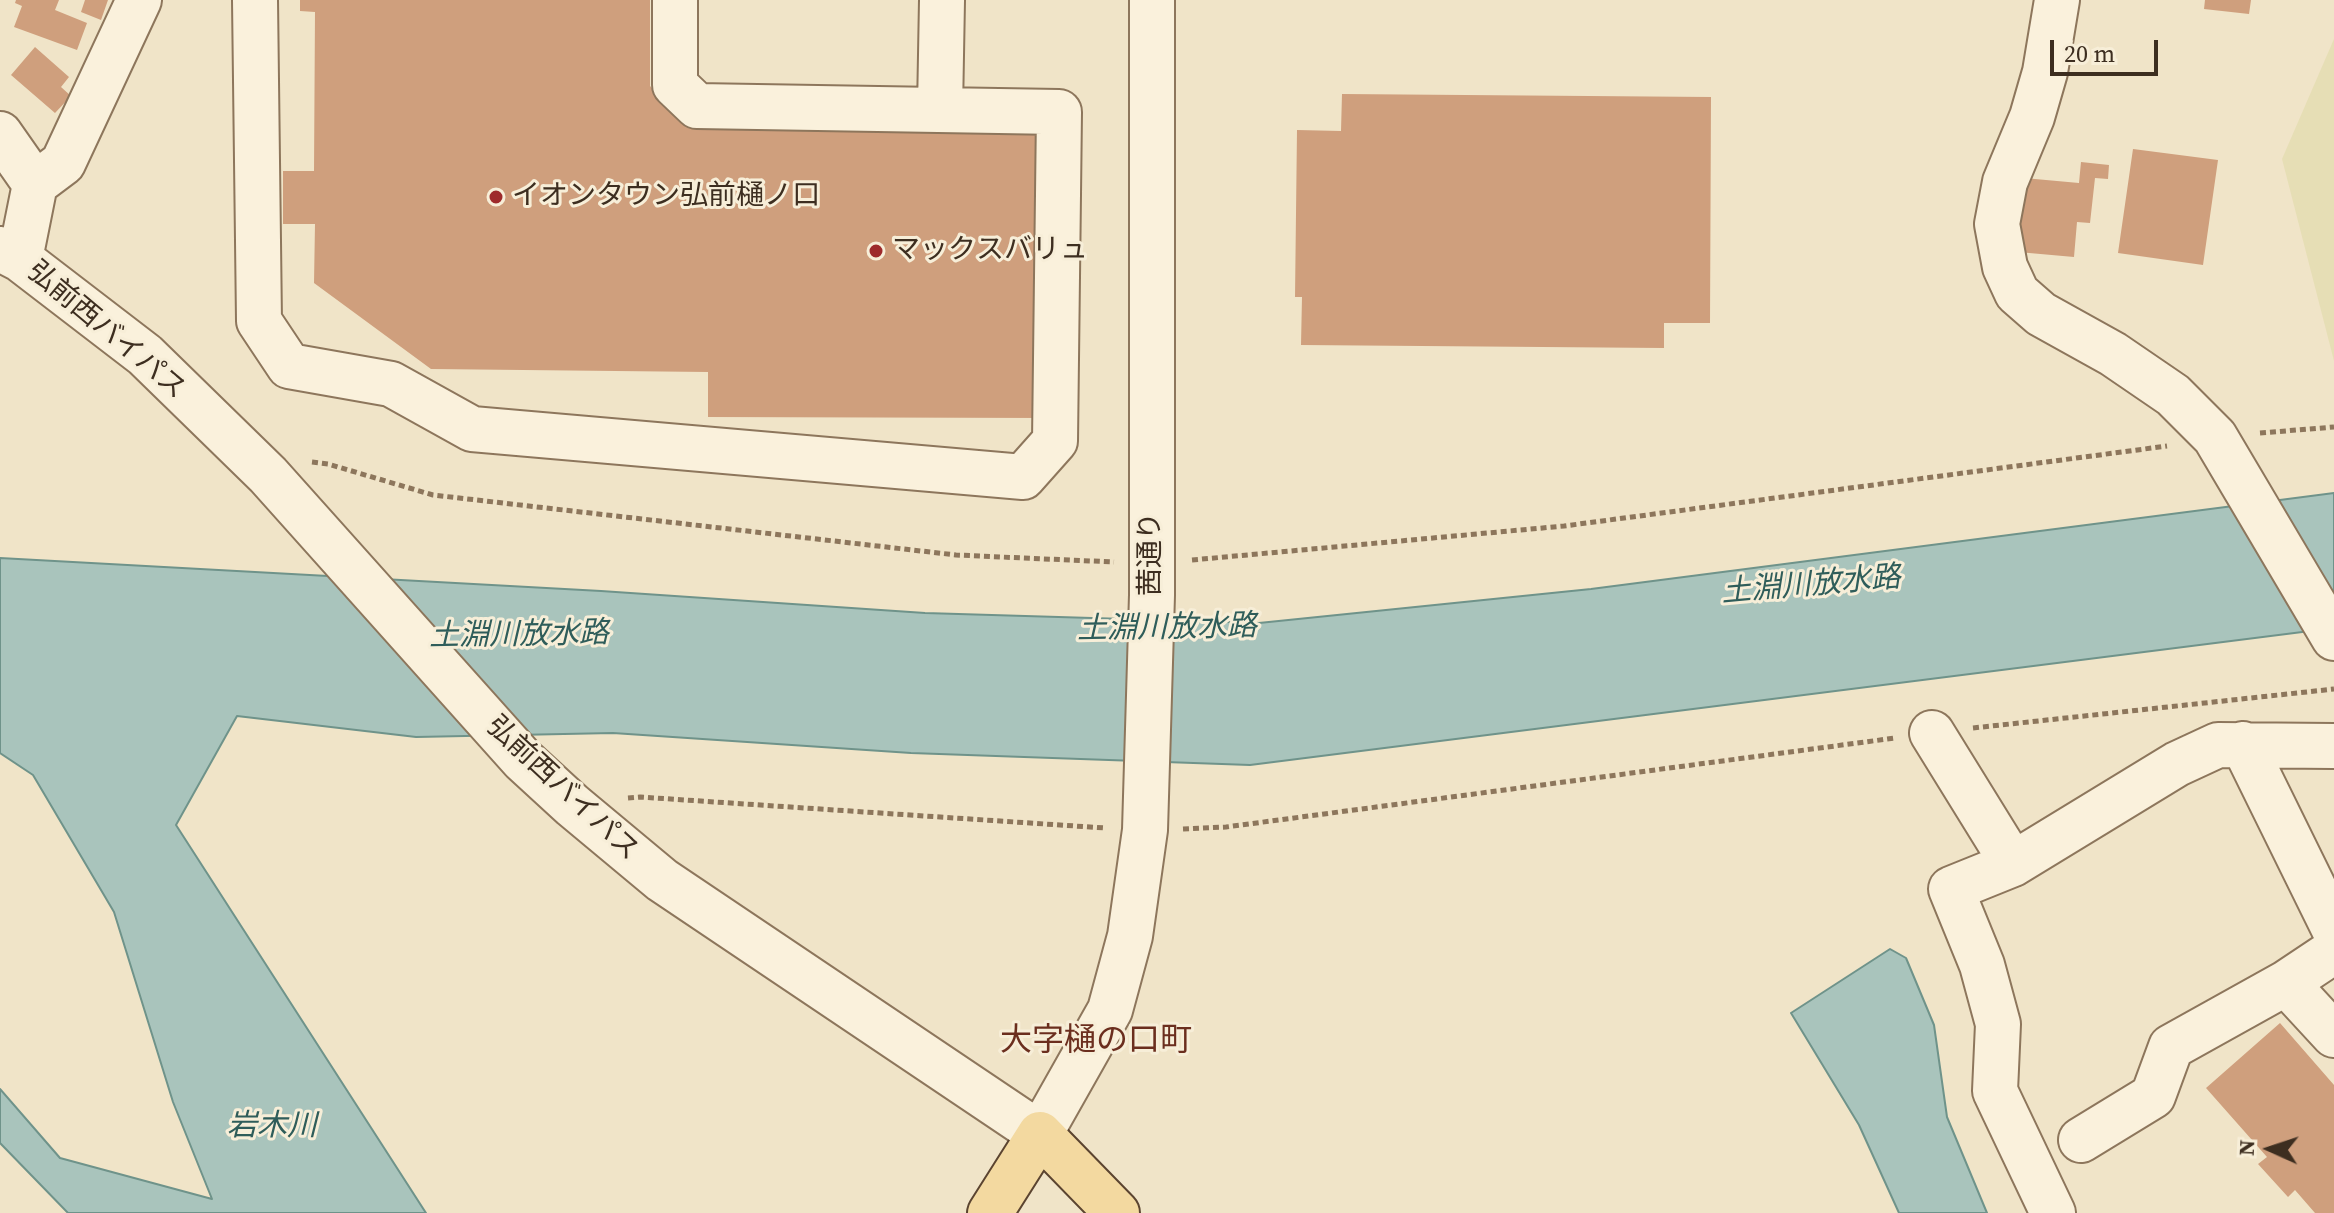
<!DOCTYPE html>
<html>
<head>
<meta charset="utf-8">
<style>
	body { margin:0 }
	#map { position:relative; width:2334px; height:1213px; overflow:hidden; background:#f0e4c8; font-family:"Source Serif 4",serif }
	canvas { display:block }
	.north { position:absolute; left:2230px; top:1109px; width:80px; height:80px; -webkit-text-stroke:6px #f7eed8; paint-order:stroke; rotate:273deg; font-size:22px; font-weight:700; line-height:32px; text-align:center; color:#3d2e20 }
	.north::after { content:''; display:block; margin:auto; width:28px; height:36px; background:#3d2e20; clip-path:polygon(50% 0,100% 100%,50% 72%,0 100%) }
	.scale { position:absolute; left:2050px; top:40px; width:108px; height:36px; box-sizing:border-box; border:4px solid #3d2e20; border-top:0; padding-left:10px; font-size:24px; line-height:28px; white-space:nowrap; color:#3d2e20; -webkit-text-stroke:6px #f7eed8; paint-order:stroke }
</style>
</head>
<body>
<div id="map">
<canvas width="2334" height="1213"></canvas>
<div class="north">N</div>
<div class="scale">20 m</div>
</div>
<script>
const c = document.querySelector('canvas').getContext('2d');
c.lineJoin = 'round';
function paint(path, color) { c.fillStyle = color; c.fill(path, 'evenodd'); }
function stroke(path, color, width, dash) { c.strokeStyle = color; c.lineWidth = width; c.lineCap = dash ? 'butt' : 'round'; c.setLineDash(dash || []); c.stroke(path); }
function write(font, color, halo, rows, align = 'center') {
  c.font = font + ' "Source Serif 4","Noto Sans JP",serif'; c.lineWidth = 6; c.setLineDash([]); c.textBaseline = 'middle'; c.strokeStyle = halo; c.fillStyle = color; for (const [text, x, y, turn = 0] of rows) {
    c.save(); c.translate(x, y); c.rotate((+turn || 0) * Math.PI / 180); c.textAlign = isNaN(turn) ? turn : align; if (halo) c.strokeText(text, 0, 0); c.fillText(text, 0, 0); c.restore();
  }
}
const farmland = new Path2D(`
	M2334 39V361L2282 159Z`);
const water = new Path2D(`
	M2334 493V628L1250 765 911 753 613 733 416 737 237 716 176 825 426 1213H68L0 1143V1089L60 1158 212 1199 173 1102 114 912 33 775 0 753V558L601 591 925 613 1259 623 1591 589Z
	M1890 949 1906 958 1934 1025 1947 1117 1987 1213H1899L1859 1125 1791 1013Z`);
const building = new Path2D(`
	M16 0H59L55 10 87 23 77 50 14 27 22 6 15 3Z
	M85 0H108L101 20 81 12Z
	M300 0H650V86L691 128 1045 130V418L708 417V372L431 369 314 283 315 224H283V171H314L315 12 300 11Z
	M2205 0H2251L2249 14 2204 9Z
	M35 47 69 77 61 87 71 96 55 113 11 75Z
	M1342 94 1711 97 1710 323H1664V348L1301 345 1302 297H1295L1297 130 1341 131Z
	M2133 149 2218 160 2203 265 2118 253Z
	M2081 162 2109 165 2108 179 2095 178 2090 223 2077 222 2074 257 2018 252 2024 178 2079 183Z
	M2280 1023 2334 1085V1213H2315L2295 1190 2288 1197 2258 1164 2267 1157 2206 1088Z`);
const path = new Path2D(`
	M2260 433 2334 427
	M312 462 328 464 433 495 956 555 1114 562
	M1192 560 1564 526 2167 446
	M1973 728 2334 689
	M628 798 640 797 1105 828
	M1183 829 1226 827 1895 738`);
const minor = new Path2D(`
	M255 0 259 321 289 366 391 384 472 429 1023 477 1055 441 1059 112 697 106 675 85V0
	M2057 0 2045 72 2032 117 2005 182 1997 224 2005 267 2017 293 2041 314 2113 354 2173 395 2215 437 2334 638
	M940 110 942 0
	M0 134 35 184 20 259
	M35 184 63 163 139 0
	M0 249 20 259 145 355 268 475 523 760 572 805 662 880 1040 1134 1110 1010 1130 936 1145 830 1152 595V0
	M1932 733 2013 864
	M2243 744 2334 929
	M2286 983 2334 951
	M2081 1140 2153 1096 2171 1047 2286 983 2334 1035
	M2053 1213 1995 1091 1998 1024 1982 965 1951 889 2013 864 2177 764 2218 745 2334 746`);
const major = new Path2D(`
	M990 1213 1040 1134 1117 1213`);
const markers = [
	[496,197,8,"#9e2a2b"],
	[876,251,8,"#9e2a2b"]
];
const poiNames = [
	["イオンタウン弘前樋ノ口",512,197],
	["マックスバリュ",892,251]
];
const streetNames = [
	["弘前西バイパス",106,331,40],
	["茜通り",1152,554,-90],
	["弘前西バイパス",562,789,43]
];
const waterNames = [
	["土淵川放水路",1811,586,-5],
	["土淵川放水路",1167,629,-1],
	["土淵川放水路",519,636,-1],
	["岩木川",272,1127]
];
const quarterNames = [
	["大字樋の口町",1096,1042]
];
paint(farmland, '#e6deb5');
paint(water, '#a9c4bc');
stroke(water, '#6f938a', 2);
paint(building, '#cf9f7d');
stroke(minor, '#8d765c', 48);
stroke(major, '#5b4430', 48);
stroke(path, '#8d765c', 5, [6, 4]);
stroke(minor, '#faf1dc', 44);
stroke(major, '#f3d9a0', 44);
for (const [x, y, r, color] of markers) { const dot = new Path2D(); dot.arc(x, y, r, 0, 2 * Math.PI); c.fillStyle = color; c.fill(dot); stroke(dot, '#f7eed8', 3); }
write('28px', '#3d2e20', '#f7eed8', poiNames, 'left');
write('28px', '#3d2e20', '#f7eed8', streetNames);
write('italic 30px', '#2f5d5a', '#f7eed8', waterNames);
write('32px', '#6b2e1e', '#f7eed8', quarterNames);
</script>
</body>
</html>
